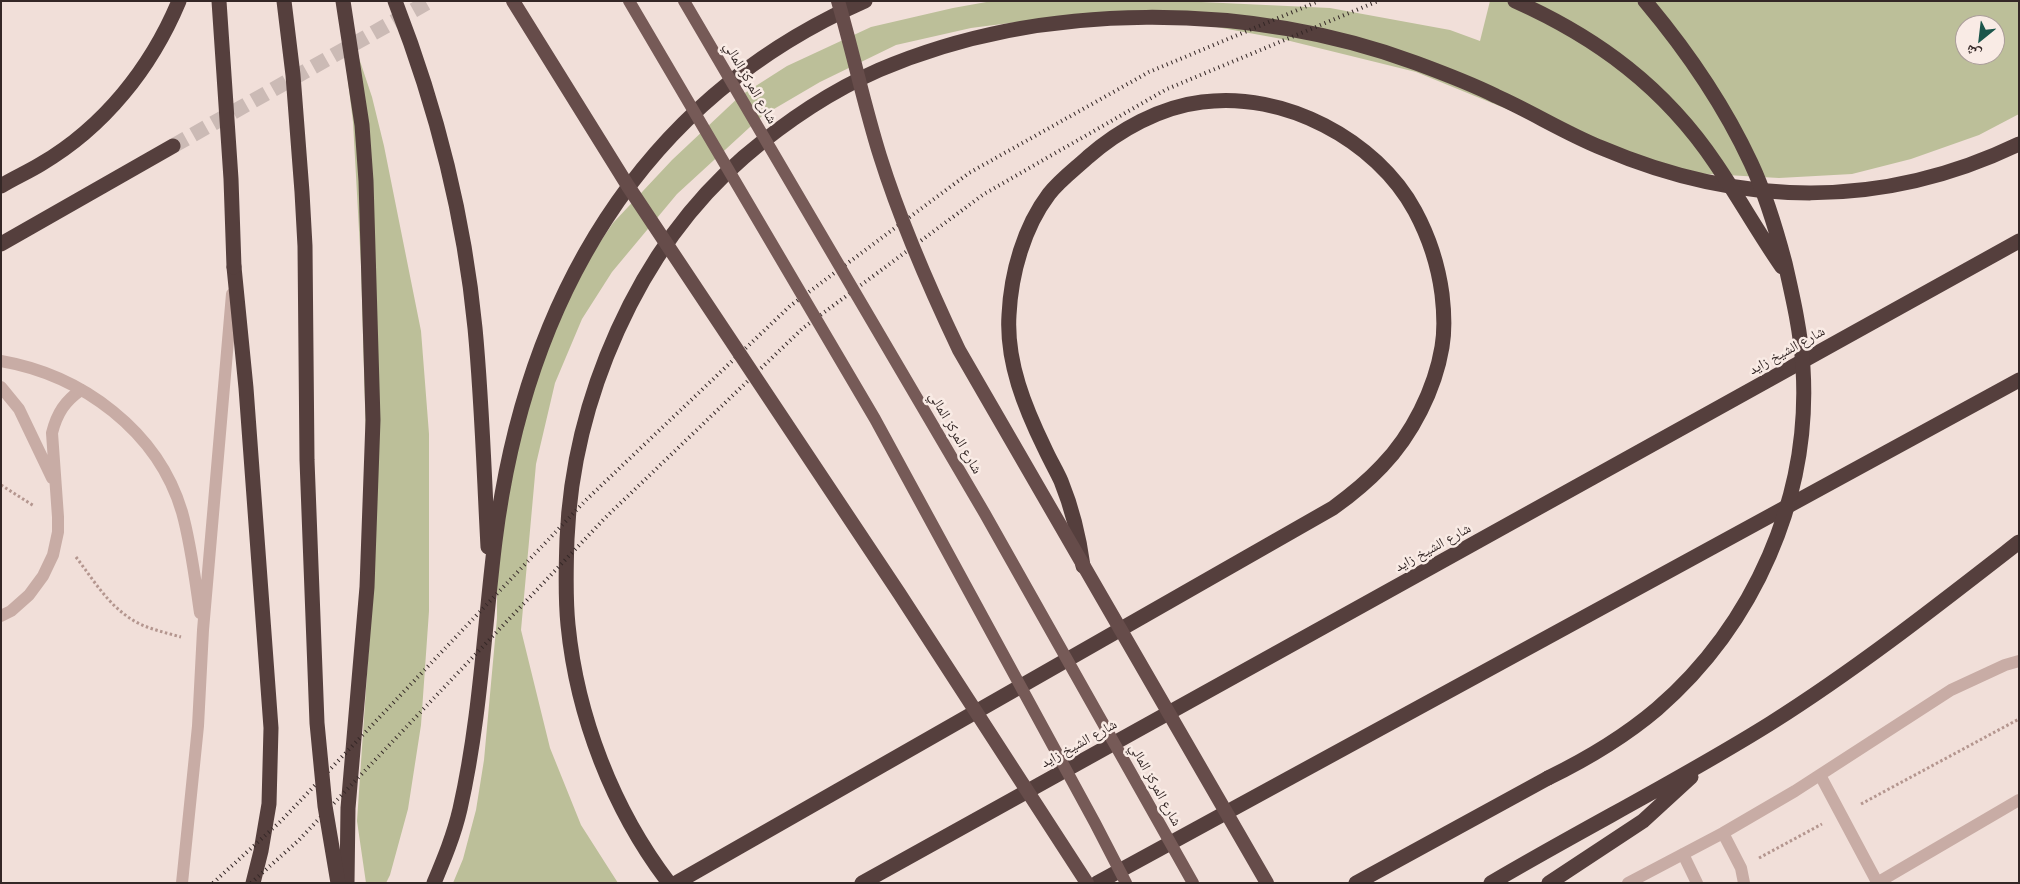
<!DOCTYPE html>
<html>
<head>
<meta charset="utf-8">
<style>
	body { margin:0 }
	#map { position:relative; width:2020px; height:884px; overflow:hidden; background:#f1dfd9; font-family:Arial,"Noto Naskh Arabic",sans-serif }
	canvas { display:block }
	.frame { position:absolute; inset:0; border:2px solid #342726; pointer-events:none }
	.north { position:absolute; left:1955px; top:15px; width:50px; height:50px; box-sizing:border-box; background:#f9ebe5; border:1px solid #aa9d99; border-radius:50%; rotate:209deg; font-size:14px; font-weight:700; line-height:20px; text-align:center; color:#342726 }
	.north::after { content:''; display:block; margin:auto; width:18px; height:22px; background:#1c554b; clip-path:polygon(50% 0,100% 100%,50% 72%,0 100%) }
</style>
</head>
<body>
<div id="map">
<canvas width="2020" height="884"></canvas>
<div class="frame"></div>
<div class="north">ش</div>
</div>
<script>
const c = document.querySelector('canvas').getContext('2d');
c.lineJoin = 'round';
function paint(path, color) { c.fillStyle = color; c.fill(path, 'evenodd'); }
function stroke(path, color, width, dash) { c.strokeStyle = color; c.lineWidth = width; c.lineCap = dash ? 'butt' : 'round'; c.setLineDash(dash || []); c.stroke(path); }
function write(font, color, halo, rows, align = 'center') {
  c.font = font + ' Arial,"Noto Naskh Arabic",sans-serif'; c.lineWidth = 5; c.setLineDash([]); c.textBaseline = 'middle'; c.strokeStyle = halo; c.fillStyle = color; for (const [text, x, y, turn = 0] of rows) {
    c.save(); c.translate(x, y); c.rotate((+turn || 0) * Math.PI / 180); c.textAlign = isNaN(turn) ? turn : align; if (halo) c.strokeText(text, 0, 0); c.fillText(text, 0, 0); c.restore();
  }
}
const green = new Path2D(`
	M338 1H340L372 97 384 146 421 331 429 434V611L421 725 408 809 390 875 386 883H366L357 821 371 615 361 266 353 122Z
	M992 1H1180L1330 8 1450 30 1480 41 1490 1H2019V114L1979 135 1911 159 1852 174 1779 178 1673 172 1536 121 1416 72 1282 39 1178 20 1064 16 971 28 896 45 820 82 762 116 677 194 612 272 582 319 555 383 536 464 521 630 550 748 581 825 618 883H453L463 859 476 810 484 760 497 618V537L518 405 578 275 613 223 672 160 740 96 787 66 871 27 953 8ZM1965 25H1995V55H1965Z`);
const motorwayTunnel = new Path2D(`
	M173 146 430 1`);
const path = new Path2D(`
	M1 485 34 506
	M76 557C95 582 111 610 140 624 153 630 167 633 181 637
	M1861 804 2019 719
	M1759 858 1822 824`);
const service = new Path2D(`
	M1 387 19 409 52 478
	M1 616 11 611 29 595 43 576 53 555 58 532V517L52 433C57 413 65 401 81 390
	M1820 775 1877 882
	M1723 833 1741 868 1744 883
	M1683 854 1697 883
	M1628 883 1723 833 1795 791 1951 690 2005 665 2019 661
	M1877 883 2019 800`);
const tertiary = new Path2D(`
	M1 361C82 375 158 431 182 512 191 544 195 579 200 613
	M182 883 198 726 203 630 232 294`);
const motorway = new Path2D(`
	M343 1 362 125 366 181 373 420 367 587 348 808 347 883
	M395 1C436 106 464 215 475 328 482 401 484 474 488 547
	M1 186C14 178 28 172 41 164 104 127 151 68 179 1
	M1 244 173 146
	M234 267 246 388 271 728 269 804 261 851 253 883
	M434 883C444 859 454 835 460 809 480 721 484 630 495 541 525 302 638 101 865 1
	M669 883C613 810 577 716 568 625 565 596 566 567 567 539 573 400 637 249 744 157 785 122 829 92 879 70 1043 0 1249 2 1416 63 1443 73 1470 83 1496 96 1532 112 1565 133 1602 148 1740 207 1882 210 2019 144
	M676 883 1333 508C1351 495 1367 482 1382 466 1412 435 1435 389 1442 347 1445 330 1444 311 1442 294 1438 264 1429 237 1415 211 1376 139 1283 91 1202 102 1160 107 1119 130 1088 157 1075 169 1060 180 1049 194 1024 227 1011 273 1009 315 1006 362 1025 408 1045 449 1050 460 1056 470 1061 481 1072 508 1079 536 1083 566
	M862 883 2019 241
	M1097 883 2019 380
	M1356 883 1548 778
	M1491 883C1584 828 1680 780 1771 723 1858 668 1938 605 2019 542
	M1549 883 1643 821 1691 777`);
const rail = new Path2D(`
	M213 883 281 821 586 500 790 306 969 173 1149 72 1319 1
	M251 883 299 840 605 518 803 328 984 194 1167 89 1378 1`);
const primaryBridge = new Path2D(`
	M629 1 875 419 1095 823 1126 883
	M684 1 985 514 1193 883`);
const trunkBridge = new Path2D(`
	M513 1 628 186 899 593 1087 883
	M838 1C853 52 864 105 880 156 901 223 929 287 959 350L1267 883`);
const motorwayBridge = new Path2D(`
	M219 1 231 179 234 267
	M284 1 293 75 302 192 305 246 307 460 317 723 325 806 338 883
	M1515 1C1598 38 1665 88 1716 164 1739 198 1759 234 1782 267
	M1548 778C1587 759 1624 737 1657 709 1754 625 1811 497 1803 368 1801 333 1793 298 1785 263 1776 229 1766 195 1751 163 1723 103 1687 51 1645 1`);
const streetNames = [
	["شارع المركز المالي",750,83,60],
	["شارع الشيخ زايد",1787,351,-29],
	["شارع المركز المالي",955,433,60],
	["شارع الشيخ زايد",1433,548,-29],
	["شارع الشيخ زايد",1079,744,-29],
	["شارع المركز المالي",1155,785,61]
];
paint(green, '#bcbf99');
stroke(motorwayTunnel, '#cbbab5', 15, [15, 8]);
stroke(path, '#b4968f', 3, [2.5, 2.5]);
stroke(service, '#c8aca5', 12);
stroke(tertiary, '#c8aca5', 12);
stroke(motorway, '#553f3d', 15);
stroke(rail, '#342726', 4, [1, 4]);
stroke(primaryBridge, '#765a57', 12);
stroke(trunkBridge, '#664c4a', 14);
stroke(motorwayBridge, '#553f3d', 15);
write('14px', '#342726', '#f9ebe5', streetNames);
</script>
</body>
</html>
